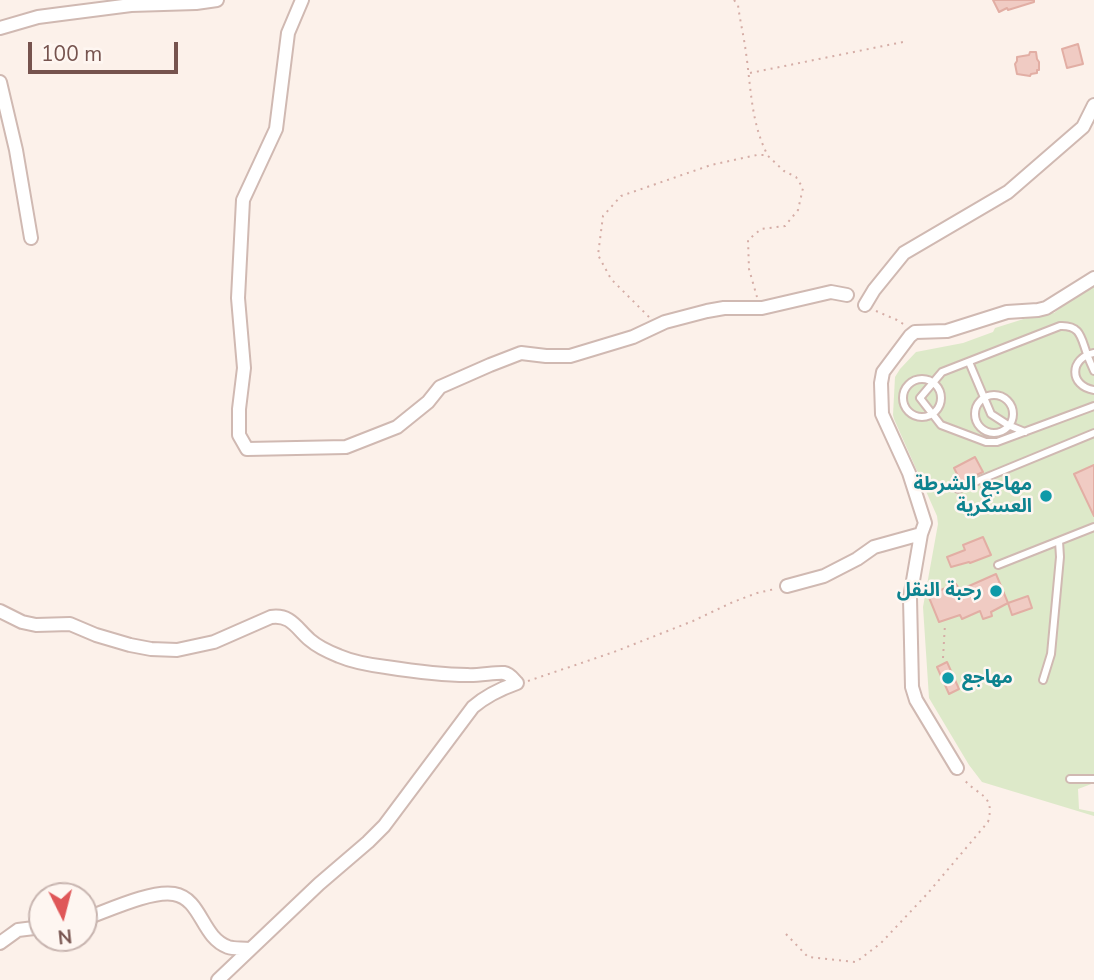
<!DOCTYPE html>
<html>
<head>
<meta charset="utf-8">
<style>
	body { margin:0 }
	#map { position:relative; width:1094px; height:980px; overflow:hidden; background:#fcf1ea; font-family:"Nunito Sans",sans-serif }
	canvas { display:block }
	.north { position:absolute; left:28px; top:882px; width:70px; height:70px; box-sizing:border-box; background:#fef6f1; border:2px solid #c8b5b0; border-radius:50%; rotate:174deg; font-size:19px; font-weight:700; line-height:28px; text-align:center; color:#76534e }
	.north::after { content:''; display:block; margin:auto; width:24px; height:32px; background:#df5758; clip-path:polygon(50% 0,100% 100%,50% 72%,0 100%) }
	.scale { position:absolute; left:28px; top:42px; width:150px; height:32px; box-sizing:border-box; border:4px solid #76534e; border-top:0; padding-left:9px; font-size:21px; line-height:24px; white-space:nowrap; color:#76534e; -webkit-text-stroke:5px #fef6f1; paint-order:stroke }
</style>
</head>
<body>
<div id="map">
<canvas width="1094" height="980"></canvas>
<div class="north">N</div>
<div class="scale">100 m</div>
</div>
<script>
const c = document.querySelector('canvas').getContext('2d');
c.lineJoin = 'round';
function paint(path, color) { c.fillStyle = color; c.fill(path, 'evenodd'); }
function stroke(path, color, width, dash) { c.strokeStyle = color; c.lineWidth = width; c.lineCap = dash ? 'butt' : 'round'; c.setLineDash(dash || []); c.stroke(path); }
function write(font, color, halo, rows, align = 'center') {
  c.font = font + ' "Nunito Sans","Noto Sans Arabic",sans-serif'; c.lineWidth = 5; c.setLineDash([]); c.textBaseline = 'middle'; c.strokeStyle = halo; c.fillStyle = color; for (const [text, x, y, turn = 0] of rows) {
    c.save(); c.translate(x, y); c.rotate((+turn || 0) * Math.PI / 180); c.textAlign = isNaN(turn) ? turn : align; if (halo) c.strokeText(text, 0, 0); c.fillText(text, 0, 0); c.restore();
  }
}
const green = new Path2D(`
	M1094 281V783L1078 789 1079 809 1094 812V816L982 782 969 765 929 698 923 607 938 524 937 516 894 419 893 415 895 377 900 369 916 352 963 343 993 332 995 328 1049 311 1054 313Z`);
const building = new Path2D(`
	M993 0H1034V2L1008 10 1007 8 999 12Z
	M1078 44 1083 64 1067 68 1062 49Z
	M1030 52H1036L1037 59 1039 62V70H1037V73L1031 74 1030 76 1017 74 1015 64 1017 61V57L1029 55Z
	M975 457 983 472 961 482 954 468Z
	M1094 465V516L1074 474Z
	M983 537 991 555 970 563 969 562 951 567 947 557 965 550 963 545Z
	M996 574 1008 603 991 612 992 616 983 619 980 611 962 619 960 615 939 622 928 595 956 584 960 590Z
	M1028 596 1032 608 1012 615 1008 603Z
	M947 662 959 689 949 694 937 667Z`);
const path = new Path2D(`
	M734 0 738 5C740 21 744 37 746 53 751 88 751 122 767 154
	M750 73 903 42
	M876 311 897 320 905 325
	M649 317 611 279 598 255 603 216 621 196 711 165 757 155H767L784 171 796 177 803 188 798 210 785 226 761 229 748 240 749 269 757 297
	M943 658 945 624
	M528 681 614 652 693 621 733 602 757 593 775 589
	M786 934 808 957 856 962 881 943 928 893 988 822C996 793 976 796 963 778`);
const lane = new Path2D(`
	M1094 353C1069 358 1069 386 1094 390
	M969 362 991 414 1008 425 1025 432
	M1094 371C1092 366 1089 360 1087 354 1081 338 1081 325 1060 326L942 372 920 398 941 425 986 442H997L1094 406
	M903 398a19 19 0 1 1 38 0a19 19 0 1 1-38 0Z
	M975 414a19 19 0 1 1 38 0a19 19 0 1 1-38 0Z
	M958 489 1094 433
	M998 565 1094 527
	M1043 680 1051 654 1060 557 1059 541
	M1070 779H1094`);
const street = new Path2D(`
	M302 0 288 33 276 129 243 200 238 298 244 368 239 409V435L247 449 346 447 397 427 428 402 440 387 490 365 521 353 546 356H570L633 337 665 322 707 311 724 308H762L831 292 847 295
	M0 28 38 17 61 14 131 5 196 3 217 0
	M0 82 16 150 31 238
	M865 305 874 290 904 253 1008 192 1083 127 1094 105
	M787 586 824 576 857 559 874 547 921 534
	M0 611 22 622 36 625 70 624 96 635 130 645 151 649 177 650 214 642 271 617C291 614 297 629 310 640 318 647 329 652 339 656 353 662 370 665 386 667 412 671 440 675 467 675 476 676 498 672 504 673 510 674 513 679 517 683 500 689 487 695 473 707L384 826 368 842 319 884 218 980
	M957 768 916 700 912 687 910 598 921 534 925 523 909 473 882 414 881 383 883 372 910 336 915 332 947 331 1007 312 1038 310 1046 308 1094 278
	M84 919C107 911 151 890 174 894 202 899 201 937 228 947 234 949 242 948 249 949
	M0 943 18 930 42 927`);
const markers = [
	[1046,496,7,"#0f9aa8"],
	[996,591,7,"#0f9aa8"],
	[948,678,7,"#0f9aa8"]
];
const cultureNames = [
	["مهاجع الشرطة",1032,485],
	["العسكرية",1032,507],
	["رحبة النقل",982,591],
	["مهاجع",962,678,"left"]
];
paint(green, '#dde9c9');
paint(building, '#f0cbc3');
stroke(building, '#e2aea4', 2);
stroke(lane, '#d0b9b2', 10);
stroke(street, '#d0b9b2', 16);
stroke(path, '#d5ada6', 2, [2, 5]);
stroke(lane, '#fff', 6);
stroke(street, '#fff', 12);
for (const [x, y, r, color] of markers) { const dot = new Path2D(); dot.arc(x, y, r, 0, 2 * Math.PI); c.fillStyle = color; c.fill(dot); stroke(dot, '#fef6f1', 2.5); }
write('bold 19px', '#0d838f', '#fef6f1', cultureNames, 'right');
</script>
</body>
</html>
